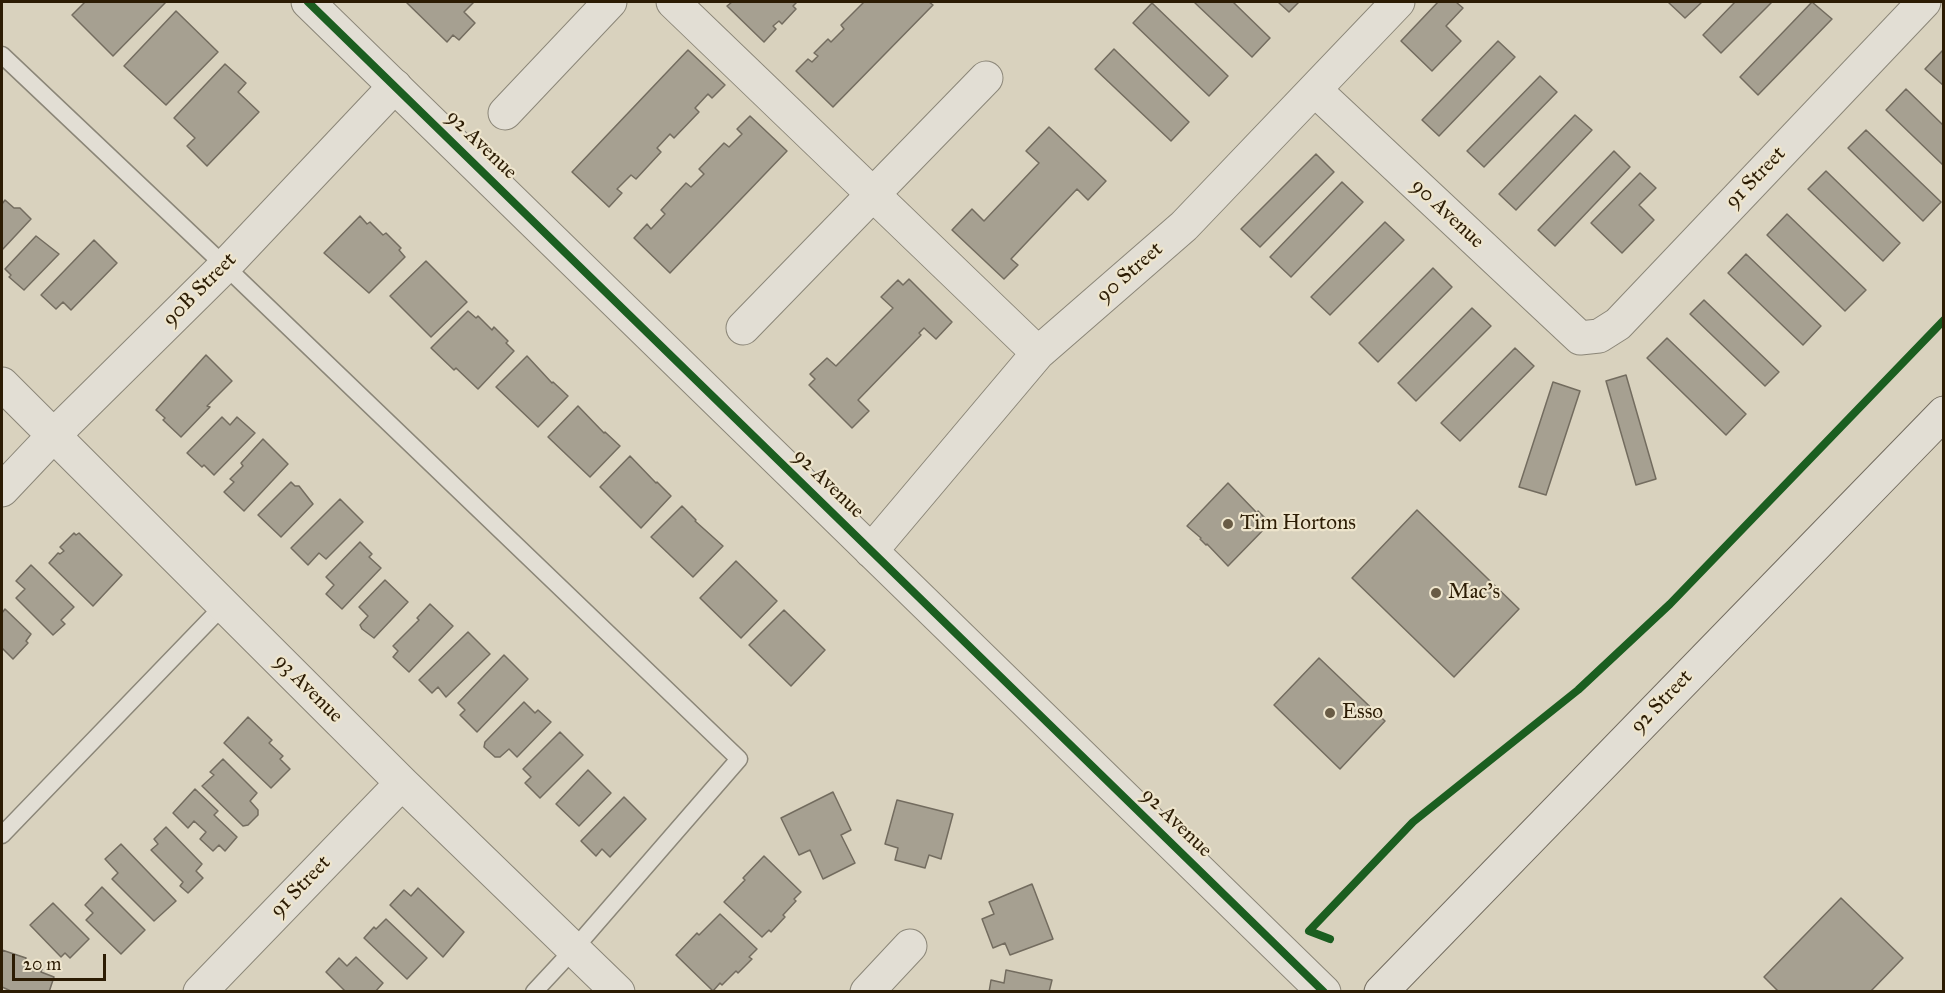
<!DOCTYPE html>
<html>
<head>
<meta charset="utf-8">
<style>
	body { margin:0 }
	#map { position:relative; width:1945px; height:993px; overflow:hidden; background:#d9d2be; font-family:"IM FELL Great Primer",serif }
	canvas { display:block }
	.frame { position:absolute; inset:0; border:3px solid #2c1c04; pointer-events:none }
	.scale { position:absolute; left:12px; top:954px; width:94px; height:27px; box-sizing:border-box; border:3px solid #2c1c04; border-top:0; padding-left:8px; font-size:18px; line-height:21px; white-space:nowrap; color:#2c1c04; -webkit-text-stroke:4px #eee5cd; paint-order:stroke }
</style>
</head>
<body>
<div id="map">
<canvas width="1945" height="993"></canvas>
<div class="frame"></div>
<div class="scale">20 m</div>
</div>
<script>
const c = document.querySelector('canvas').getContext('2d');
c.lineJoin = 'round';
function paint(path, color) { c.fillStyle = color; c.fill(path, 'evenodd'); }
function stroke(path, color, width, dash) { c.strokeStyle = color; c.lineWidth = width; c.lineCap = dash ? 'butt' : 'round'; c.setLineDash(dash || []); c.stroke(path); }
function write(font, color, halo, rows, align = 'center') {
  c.font = font + ' "IM FELL Great Primer",serif'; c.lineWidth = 4.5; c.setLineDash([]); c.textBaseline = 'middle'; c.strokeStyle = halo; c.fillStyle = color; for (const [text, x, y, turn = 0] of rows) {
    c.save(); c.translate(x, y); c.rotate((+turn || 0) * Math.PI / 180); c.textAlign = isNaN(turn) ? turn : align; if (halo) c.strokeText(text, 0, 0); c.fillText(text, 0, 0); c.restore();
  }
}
const building = new Path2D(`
	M85 2H166L113 56 72 15Z
	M406 2H474L464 12 475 23 459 40 453 35 447 42Z
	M732 2H797L793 6 796 9 782 24 779 21 773 26 776 29 764 42 727 6Z
	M864 2H929L933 5 833 107 796 71 808 59 812 62 818 56 814 53 828 39 831 42 844 29 841 25Z
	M1194 2H1233L1270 38 1252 57Z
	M1278 2H1299L1289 12Z
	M1438 2H1456L1463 8 1446 26 1461 41 1432 71 1401 41Z
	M1668 2H1702L1685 18Z
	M1735 2H1772L1721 53 1703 35Z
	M1812 2 1832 19 1758 95 1740 77Z
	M1152 3 1228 76 1209 96 1133 23Z
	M176 11 218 52 166 105 124 66Z
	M1498 41 1515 57 1439 136 1422 120Z
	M1114 49 1189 122 1171 141 1095 69Z
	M688 50 725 85 712 98 708 94 695 108 699 112 674 138 670 134 657 148 661 152 636 179 631 175 617 189 622 193 609 207 572 172Z
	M1943 50H1944V86L1925 69Z
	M225 64 246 83 238 92 259 112 207 166 187 146 195 138 174 118Z
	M1540 76 1557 92 1484 167 1467 151Z
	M1906 89 1944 126V166L1886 110Z
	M1575 115 1592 130 1516 210 1499 194Z
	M750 116 787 151 670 273 634 238 647 224 651 229 665 214 661 210 686 183 691 187 704 174 699 169 724 143 729 147 742 134 737 129Z
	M1049 127 1106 181 1088 200 1077 189 1011 259 1018 265 1004 279 952 230 972 209 984 221 1039 163 1026 151Z
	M1866 130 1941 202 1923 221 1848 148Z
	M1614 151 1630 167 1555 246 1538 230Z
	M1316 154 1334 172 1260 247 1241 229Z
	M1826 171 1900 243 1883 261 1808 189Z
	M1640 173 1656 188 1639 205 1654 220 1622 253 1591 223Z
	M1342 182 1363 202 1291 277 1270 257Z
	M5 200 14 208H20L31 219 2 250V204Z
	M1787 214 1866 290 1845 311 1767 235Z
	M360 216 367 224 370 222 383 235 386 233 401 248 399 250 405 257 369 293 324 253Z
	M1385 222 1404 240 1330 315 1311 297Z
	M36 236 59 254 24 290 9 277 11 275 5 269Z
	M94 240 117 263 71 310 63 302 56 309 41 295Z
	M1746 254 1821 326 1803 345 1728 273Z
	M426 261 467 302 431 337 390 296Z
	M1433 268 1452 287 1378 362 1359 343Z
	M909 279 952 322 936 339 924 328 919 333 921 335 858 400 869 411 852 428 809 385 815 379 810 374 827 358 836 366 893 308 881 297 898 280 903 285Z
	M1704 300 1779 372 1765 386 1690 314Z
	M1472 308 1491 326 1416 401 1398 383Z
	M468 311 476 318 478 316 492 330 494 327 508 341 506 343 514 351 478 389 456 368 454 370 431 348Z
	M1667 338 1746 414 1726 435 1647 358Z
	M1515 348 1534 366 1460 441 1441 423Z
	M206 355 232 381 207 406 210 407 181 437 163 420 165 418 156 410Z
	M527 356 552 383 553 382 568 396 538 427 496 387Z
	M1626 375 1656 479 1636 485 1606 381Z
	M1553 382 1580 391 1546 495 1519 487Z
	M578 406 604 433 605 432 620 446 590 477 548 437Z
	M222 417 230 425 237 417 255 433 214 475 204 465 202 467 187 453Z
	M263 439 288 464 244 511 224 492 234 482 230 479 243 466 241 463Z
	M630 456 656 483 657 482 671 496 641 528 600 487Z
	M291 482 295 486H299L313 504 281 537 258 515Z
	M1228 483 1257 513 1258 511 1270 523 1228 566 1207 544 1206 545 1200 539 1201 538 1187 526Z
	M340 499 363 522 326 559 319 553 308 565 291 548Z
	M682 506 696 520 695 521 723 546 693 577 651 537Z
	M1417 510 1519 609 1454 677 1352 578Z
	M74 533 76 535 79 533 122 575 93 606 49 563 58 553 60 554 64 551 60 547Z
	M360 542 372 554 369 557 381 568 342 609 326 594 334 585 326 577Z
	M736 561 777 601 741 638 700 598Z
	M31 565 74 607 61 620 65 624 53 635 16 598 25 589 16 581Z
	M385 580 408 602 374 638 362 629 360 625 368 616 359 607Z
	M430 604 453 626 409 672 393 657 398 651 393 646 419 620 417 618Z
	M5 609 31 634 26 641 28 643 13 659 2 648V613Z
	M784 610 825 650 791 686 749 645Z
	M468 632 490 654 446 697 438 687 432 693 419 680Z
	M504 655 528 679 477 732 460 715 465 710 458 703Z
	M1319 658 1385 721 1340 769 1274 705Z
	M524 702 535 713 538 710 551 722 517 757 509 749 500 757H495L484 747 485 742Z
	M248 717 272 740 269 743 283 756 280 759 290 769 271 788 224 743Z
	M560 732 583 755 540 798 525 783 531 777 523 769Z
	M223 759 257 793 250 801 258 810V815L248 825 243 826 202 786 214 775 210 772Z
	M588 770 611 793 579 826 556 804Z
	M195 789 218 811 214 815 237 837 225 851 219 845 213 851 200 839 206 832 194 821 188 828 173 813Z
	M833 792 851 830 841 835 855 863 823 879 810 850 799 855 781 818Z
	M624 797 646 819 610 857 602 849 596 856 581 841Z
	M897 800 953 814 941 859 929 855 925 868 895 860 898 848 885 844Z
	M166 827 202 864 196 871 203 878 188 893 180 886 183 882 151 850 158 844 154 839Z
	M121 844 176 901 154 921 112 879 118 873 105 859Z
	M764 856 801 892 794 899 796 901 783 915 785 917 771 932 769 930 762 937 724 902 745 880 743 878Z
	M1032 884 1053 939 1010 955 1005 943 993 948 982 919 994 914 989 902Z
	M102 887 145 930 121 954 86 920 93 913 85 905Z
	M418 888 464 932 443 957 390 905 404 890 411 896Z
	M1841 898 1903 958 1870 992H1779L1764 977Z
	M53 903 89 939 70 958 65 953 61 957 30 925Z
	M720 914 757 949 749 957 752 959 738 973 736 971 722 985 720 983 713 991 676 955 697 933 699 935Z
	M386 919 427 958 407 979 364 938 374 927 376 929Z
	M2 950 26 958 25 962 42 969 41 972 54 977 49 992H13L2 987Z
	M356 957 383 983 375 992H346L326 972 339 958 347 966Z
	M1006 970 1052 980 1049 992H989L991 980 1004 983Z`);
const service = new Path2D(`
	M2 55 225 266 739 759 574 949 534 992
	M2 835 224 605`);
const minor = new Path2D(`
	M673 2 1038 353
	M1315 90 1580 338 1599 336 1618 324 1924 2
	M505 113 610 2
	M743 328 986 78
	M2 384 402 783 618 992
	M2 490 54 435 225 266 395 86
	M871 551 1038 353 1184 226 1398 2
	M200 992 402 783
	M867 992 910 946`);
const tertiary = new Path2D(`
	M308 2 1324 992`);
const secondary = new Path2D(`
	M1381 992 1944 413`);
const cycleway = new Path2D(`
	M308 2 1324 992
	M1330 939 1309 931 1413 822 1578 690 1670 604 1944 320`);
const markers = [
	[1228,524,6,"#695c45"],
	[1436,593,6,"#695c45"],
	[1330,713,6,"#695c45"]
];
const streetNames = [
	["92 Avenue",481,145,44],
	["91 Street",1756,178,-46],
	["90 Avenue",1447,214,43],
	["90 Street",1130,273,-41],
	["90B Street",200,290,-45],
	["92 Avenue",828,484,44],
	["93 Avenue",308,689,45],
	["92 Street",1662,702,-46],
	["92 Avenue",1176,823,44],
	["91 Street",301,887,-46]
];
const poiNames = [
	["Tim Hortons",1240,524],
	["Mac's",1448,593],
	["Esso",1342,713]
];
paint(building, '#a6a091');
stroke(building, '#736c5f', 1.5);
stroke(service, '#8b8678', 19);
stroke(minor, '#8b8678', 35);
stroke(tertiary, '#8b8678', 35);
stroke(secondary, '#736c5f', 35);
stroke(service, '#e2ded4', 16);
stroke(minor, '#e2ded4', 33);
stroke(tertiary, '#e2ded4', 33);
stroke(secondary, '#e2ded4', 33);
stroke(cycleway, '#1b5e20', 8);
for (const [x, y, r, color] of markers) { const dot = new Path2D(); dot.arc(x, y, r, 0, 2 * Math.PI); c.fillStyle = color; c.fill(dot); stroke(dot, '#eee5cd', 2); }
write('21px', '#2c1c04', '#eee5cd', streetNames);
write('21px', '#2c1c04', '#eee5cd', poiNames, 'left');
</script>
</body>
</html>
